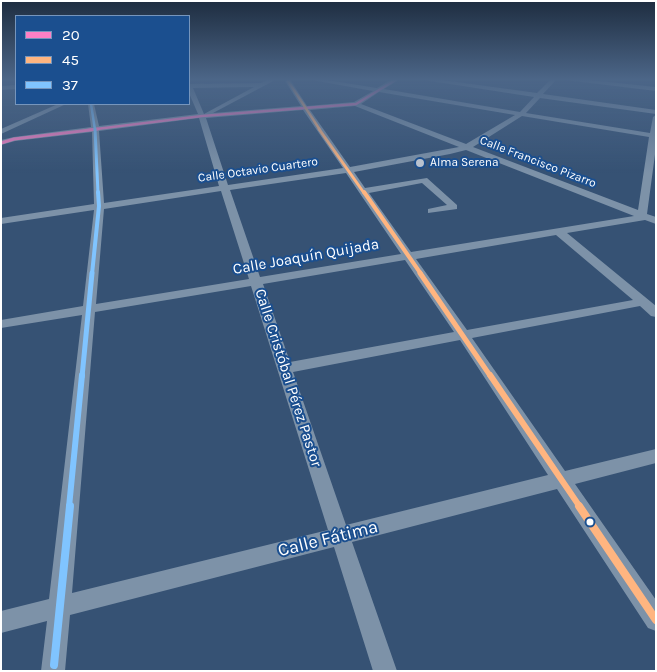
<!DOCTYPE html>
<html>
<head>
<meta charset="utf-8">
<style>
	body { margin:0 }
	#map { position:relative; width:657px; height:672px; overflow:hidden; background:#365274; font-family:Karla,sans-serif }
	canvas { display:block }
	.frame { position:absolute; inset:0; border:2px solid #fff; pointer-events:none }
	.legend { position:absolute; left:15px; top:15px; width:175px; height:90px; box-sizing:border-box; background:#1b4f8f; border:1px solid #7695bc; margin:0; padding:6px 9px; list-style:none; font-size:15px; color:#fff }
	.legend li { display:flex; align-items:center; gap:10px; height:25px }
	.legend b { width:25px; border:1px solid #7695bc }
</style>
</head>
<body>
<div id="map">
<canvas width="657" height="672"></canvas>
<div class="frame"></div>
<ul class="legend">
<li><b style="height:6px;background:#ff80c5"></b>20</li>
<li><b style="height:6px;background:#ffb580"></b>45</li>
<li><b style="height:6px;background:#80c4ff"></b>37</li>
</ul>
</div>
<script>
const c = document.querySelector('canvas').getContext('2d');
c.lineJoin = 'round';
function paint(path, color) { c.fillStyle = color; c.fill(path, 'evenodd'); }
function stroke(path, color, width, dash) { c.strokeStyle = color; c.lineWidth = width; c.lineCap = dash ? 'butt' : 'round'; c.setLineDash(dash || []); c.stroke(path); }
function write(font, color, halo, rows, align = 'center') {
  c.font = font + ' Karla,sans-serif'; c.lineWidth = 4; c.setLineDash([]); c.textBaseline = 'middle'; c.strokeStyle = halo; c.fillStyle = color; for (const [text, x, y, turn = 0] of rows) {
    c.save(); c.translate(x, y); c.rotate((+turn || 0) * Math.PI / 180); c.textAlign = isNaN(turn) ? turn : align; if (halo) c.strokeText(text, 0, 0); c.fillText(text, 0, 0); c.restore();
  }
}
const street = new Path2D(`
	M269 79H277L213 113 301 106 285 81 286 79H293L291 81 307 106 354 102 373 91 306 79H321L377 88 392 79H400L384 89 520 112 534 97 417 79H435L537 93 551 79H557L543 94 656 110V114L540 98 526 113 650 133 653 117 656 115V147L647 214 656 217V224L645 220 567 233 656 306V317L651 316 640 306 472 338 565 471 656 449V463L575 484 656 600V631L648 628 557 489 352 542 397 671H373L334 547 70 615 65 671H41L47 621 1 633V611L49 599 82 315 1 328V320L83 306 94 210 1 224V218L94 204 92 132 15 141 1 145V140L14 137 91 127 88 104H94L99 126 198 114 189 93V84L261 83ZM254 87 204 114 193 88ZM379 92 515 115 466 144 361 104ZM355 106 459 147 350 167 310 110ZM303 110 343 168 228 185 206 118ZM522 116 649 137 638 210 473 147ZM199 118 219 186 104 203 99 131ZM466 150 634 216 411 252 369 193 422 183 447 205 428 209V213L457 209V205L427 178 365 188 354 172 450 154ZM346 173 401 254 260 277 230 190ZM221 191 249 279 96 304 104 209ZM556 235 633 300 467 330 416 259ZM405 260 454 332 290 362 263 284ZM251 286 328 530 72 593 95 312ZM460 340 548 475 346 525 293 372Z
	M557 79H580L656 87V91Z
	M16 85V89L1 90V86Z
	M58 104H66L1 134V129Z`);
const bus1Far1 = new Path2D(`
	M88 130 202 116 356 104 397 79`);
const bus1 = new Path2D(`
	M1 143 14 139 98 129`);
const bus2Far5 = new Path2D(`
	M290 79 288 81 320 130`);
const bus2Far4 = new Path2D(`
	M319 129 364 193`);
const bus2Far3 = new Path2D(`
	M364 192 421 274`);
const bus2Far2 = new Path2D(`
	M420 273 491 377`);
const bus2Far1 = new Path2D(`
	M490 375 580 507`);
const bus2 = new Path2D(`
	M579 506 656 620`);
const bus3Far5 = new Path2D(`
	M91 104 95 130`);
const bus3Far4 = new Path2D(`
	M95 129 98 193`);
const bus3Far3 = new Path2D(`
	M92 274 99 206 98 192`);
const bus3Far2 = new Path2D(`
	M82 377 92 273`);
const bus3Far1 = new Path2D(`
	M69 507 82 375`);
const bus3 = new Path2D(`
	M54 665 70 506`);
const markers = [
	[420,163,5,"#b9c2ce"],
	[590,522,4.5,"#fff"]
];
const farStreetnames = [
	["Calle Francisco Pizarro",538,162,21],
	["Calle Octavio Cuartero",258,170,-8]
];
const farPoinames = [
	["Alma Serena",430,163]
];
const streetNames = [
	["Calle Joaquín Quijada",306,257,-10],
	["Calle Cristóbal Pérez Pastor",288,378,72]
];
const nearStreetnames = [
	["Calle Fátima",328,539,-14]
];
paint(street, '#7d92a8');
stroke(bus1Far1, '#ff80c5', 2.5);
stroke(bus1, '#ff80c5', 3);
stroke(bus2Far5, '#ffb580', 2.5);
stroke(bus2Far4, '#ffb580', 3);
stroke(bus2Far3, '#ffb580', 4);
stroke(bus2Far2, '#ffb580', 5);
stroke(bus2Far1, '#ffb580', 6);
stroke(bus2, '#ffb580', 8);
stroke(bus3Far5, '#80c4ff', 2.5);
stroke(bus3Far4, '#80c4ff', 3);
stroke(bus3Far3, '#80c4ff', 4);
stroke(bus3Far2, '#80c4ff', 5);
stroke(bus3Far1, '#80c4ff', 6);
stroke(bus3, '#80c4ff', 8);
const sky = c.createLinearGradient(0, 0, 0, 173);
sky.addColorStop(0, '#1e2d40');
sky.addColorStop(0.46, '#4c6688');
sky.addColorStop(1, '#4c668800');
c.fillStyle = sky;
c.fillRect(0, 0, 657, 173);
for (const [x, y, r, color] of markers) { const dot = new Path2D(); dot.arc(x, y, r, 0, 2 * Math.PI); c.fillStyle = color; c.fill(dot); stroke(dot, '#1b4f8f', 2); }
write('12px', '#fff', '#1b4f8f', farStreetnames);
write('12px', '#fff', '#1b4f8f', farPoinames, 'left');
write('15px', '#fff', '#1b4f8f', streetNames);
write('18px', '#fff', '#1b4f8f', nearStreetnames);
</script>
</body>
</html>
